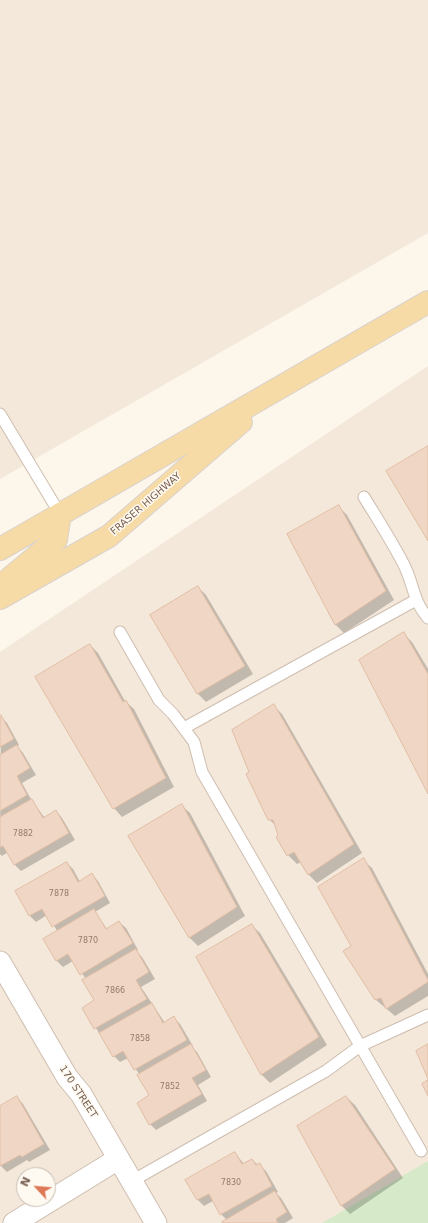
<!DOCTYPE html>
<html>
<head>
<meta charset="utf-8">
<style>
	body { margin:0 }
	#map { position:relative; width:428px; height:1223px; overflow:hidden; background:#fcf6eb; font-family:"DejaVu Sans",sans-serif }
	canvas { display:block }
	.north { position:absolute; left:16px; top:1167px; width:40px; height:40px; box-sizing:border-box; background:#fefaf2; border:1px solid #c8bcb0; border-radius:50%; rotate:296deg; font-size:11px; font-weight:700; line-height:16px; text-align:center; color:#775e4e }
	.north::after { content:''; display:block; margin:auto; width:14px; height:18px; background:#df7857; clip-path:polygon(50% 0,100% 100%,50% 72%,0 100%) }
</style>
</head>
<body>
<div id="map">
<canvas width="428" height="1223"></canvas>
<div class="north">N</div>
</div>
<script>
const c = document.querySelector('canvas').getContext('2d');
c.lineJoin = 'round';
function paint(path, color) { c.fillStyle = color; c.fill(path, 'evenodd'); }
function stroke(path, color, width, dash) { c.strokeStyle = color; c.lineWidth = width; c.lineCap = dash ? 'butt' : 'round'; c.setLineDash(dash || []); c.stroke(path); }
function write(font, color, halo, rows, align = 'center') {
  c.font = font + ' "DejaVu Sans",sans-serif'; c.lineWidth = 3; c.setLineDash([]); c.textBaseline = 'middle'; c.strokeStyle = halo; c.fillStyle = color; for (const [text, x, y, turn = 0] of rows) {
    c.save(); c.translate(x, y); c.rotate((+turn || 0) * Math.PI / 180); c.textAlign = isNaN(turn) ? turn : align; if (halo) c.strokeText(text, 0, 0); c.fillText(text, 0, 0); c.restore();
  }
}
const residential = new Path2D(`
	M0 0H428V233L0 479Z
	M428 366V1223H0V652ZM24 1175H48V1199H24Z`);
const green = new Path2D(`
	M428 1161V1223H322Z`);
const shadow = new Path2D(`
	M338 506 347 515 394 600 344 633 335 624Z
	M198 587 206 595 253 674 206 702 198 694 151 615Z
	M404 634 412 642 428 669V792Z
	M90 645 98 653 125 701 134 709 174 787 122 817 114 808Z
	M273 705 282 714 362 853 317 883 309 875 301 862 297 864 288 855 276 826 269 819 251 773Z
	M1 717 7 723 19 745 17 746 23 753 36 775 22 783 32 801 45 818 56 811 62 818 75 840 21 871 15 865 8 852 2 856 0 854Z
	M181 805 190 813 245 916 198 946 189 937Z
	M363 860 372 868 428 974V996L395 1016 376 1000 353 946Z
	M67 863 73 869 80 882 92 875 98 881 110 903 95 912 107 929 119 922 126 928 138 950 136 951 142 957 155 979 141 987 165 1023 174 1018 180 1024 193 1046 192 1047 197 1052 211 1077 198 1085 207 1101 156 1130 150 1124V1096L140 1075 128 1058 120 1062 114 1056 83 1008 95 1001 86 979 73 961 63 967 57 961 45 940 58 932 47 915 36 922 30 916Z
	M251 925 260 933 327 1045 270 1083 262 1075 198 957Z
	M17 1097 23 1104 50 1150 29 1162 27 1160 7 1172 0 1165V1107Z
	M346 1097 355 1105 403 1178 350 1214 342 1206 298 1126Z
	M235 1153 244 1164 252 1160 266 1171 278 1192 276 1193 281 1198 293 1218 285 1223H223L227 1220 221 1214 213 1201 204 1206 198 1200 187 1180Z`);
const building = new Path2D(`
	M428 446V541L386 471Z
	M339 505 386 591 335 625 287 534Z
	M198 586 245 666 197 694 150 615Z
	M404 632 428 674V794L359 660Z
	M90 644 123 702 126 700 166 778 113 809 35 677Z
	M274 704 354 844 308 875 294 852 287 856 276 837 278 835 273 820H268L246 774 249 772 232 730Z
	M1 715 14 739 0 747V716Z
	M17 745 30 768 17 776 27 795 0 811V755Z
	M32 799 43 818 56 810 69 833 14 865 3 846 0 847V817Z
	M182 804 237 907 189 938 128 836Z
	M364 858 428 980V982L386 1009 381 998 375 1000 343 951 351 946 318 887Z
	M67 862 78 882 92 873 105 896 52 927 42 909 29 916 15 891Z
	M94 909 106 929 119 921 133 943 80 975 68 954 56 961 43 939Z
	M252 924 319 1037 261 1075 196 957Z
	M136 949 149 972 136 980 147 999 94 1029 82 1008 94 1000 82 980Z
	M152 1003 163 1023 174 1016 187 1040 134 1070 123 1051 113 1057 99 1033Z
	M191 1044 206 1070 192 1078 202 1094 149 1125 137 1103 149 1095 137 1075Z
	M428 1044V1079L416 1051Z
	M428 1080V1096L422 1084Z
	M17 1096 44 1144 22 1157 20 1155 0 1166V1106Z
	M346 1096 395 1169 341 1206 297 1126Z
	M235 1152 242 1164 252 1159 256 1165 260 1163 272 1186 220 1215 209 1194 197 1200 185 1180Z
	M275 1191 287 1212 276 1219 278 1223H222V1222Z`);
const service = new Path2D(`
	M0 414 60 514
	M364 497C378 520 393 543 405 567 414 586 413 601 428 618
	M120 632 159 700 173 714 194 742 202 772 421 1151
	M184 728 416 600
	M132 1181 326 1071 360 1046 428 1015`);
const minor = new Path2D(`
	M0 962 67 1077 81 1094 156 1223
	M14 1223 118 1159`);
const primary = new Path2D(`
	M0 549 428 302
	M2 585 56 540 60 514
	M0 598 109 536 241 422`);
const numberNames = [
	["7882",23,834],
	["7878",59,894],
	["7870",88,941],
	["7866",115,991],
	["7858",140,1039],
	["7852",170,1087],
	["7830",231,1183]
];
const streetNames = [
	["FRASER HIGHWAY",146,504,-41],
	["170 STREET",78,1092,57]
];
paint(residential, '#f3e8da');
paint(green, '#d6eac9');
paint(shadow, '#0003');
paint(building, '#f0d6c4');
stroke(building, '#e2bea5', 1);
stroke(service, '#cebeb0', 13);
stroke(minor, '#cebeb0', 23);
stroke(primary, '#d9d2cd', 24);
stroke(service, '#fff', 11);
stroke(minor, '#fff', 21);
stroke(primary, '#f7dba7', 22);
write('8px', '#957c6c', null, numberNames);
write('10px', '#775e4e', '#fefaf2', streetNames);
</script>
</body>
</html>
